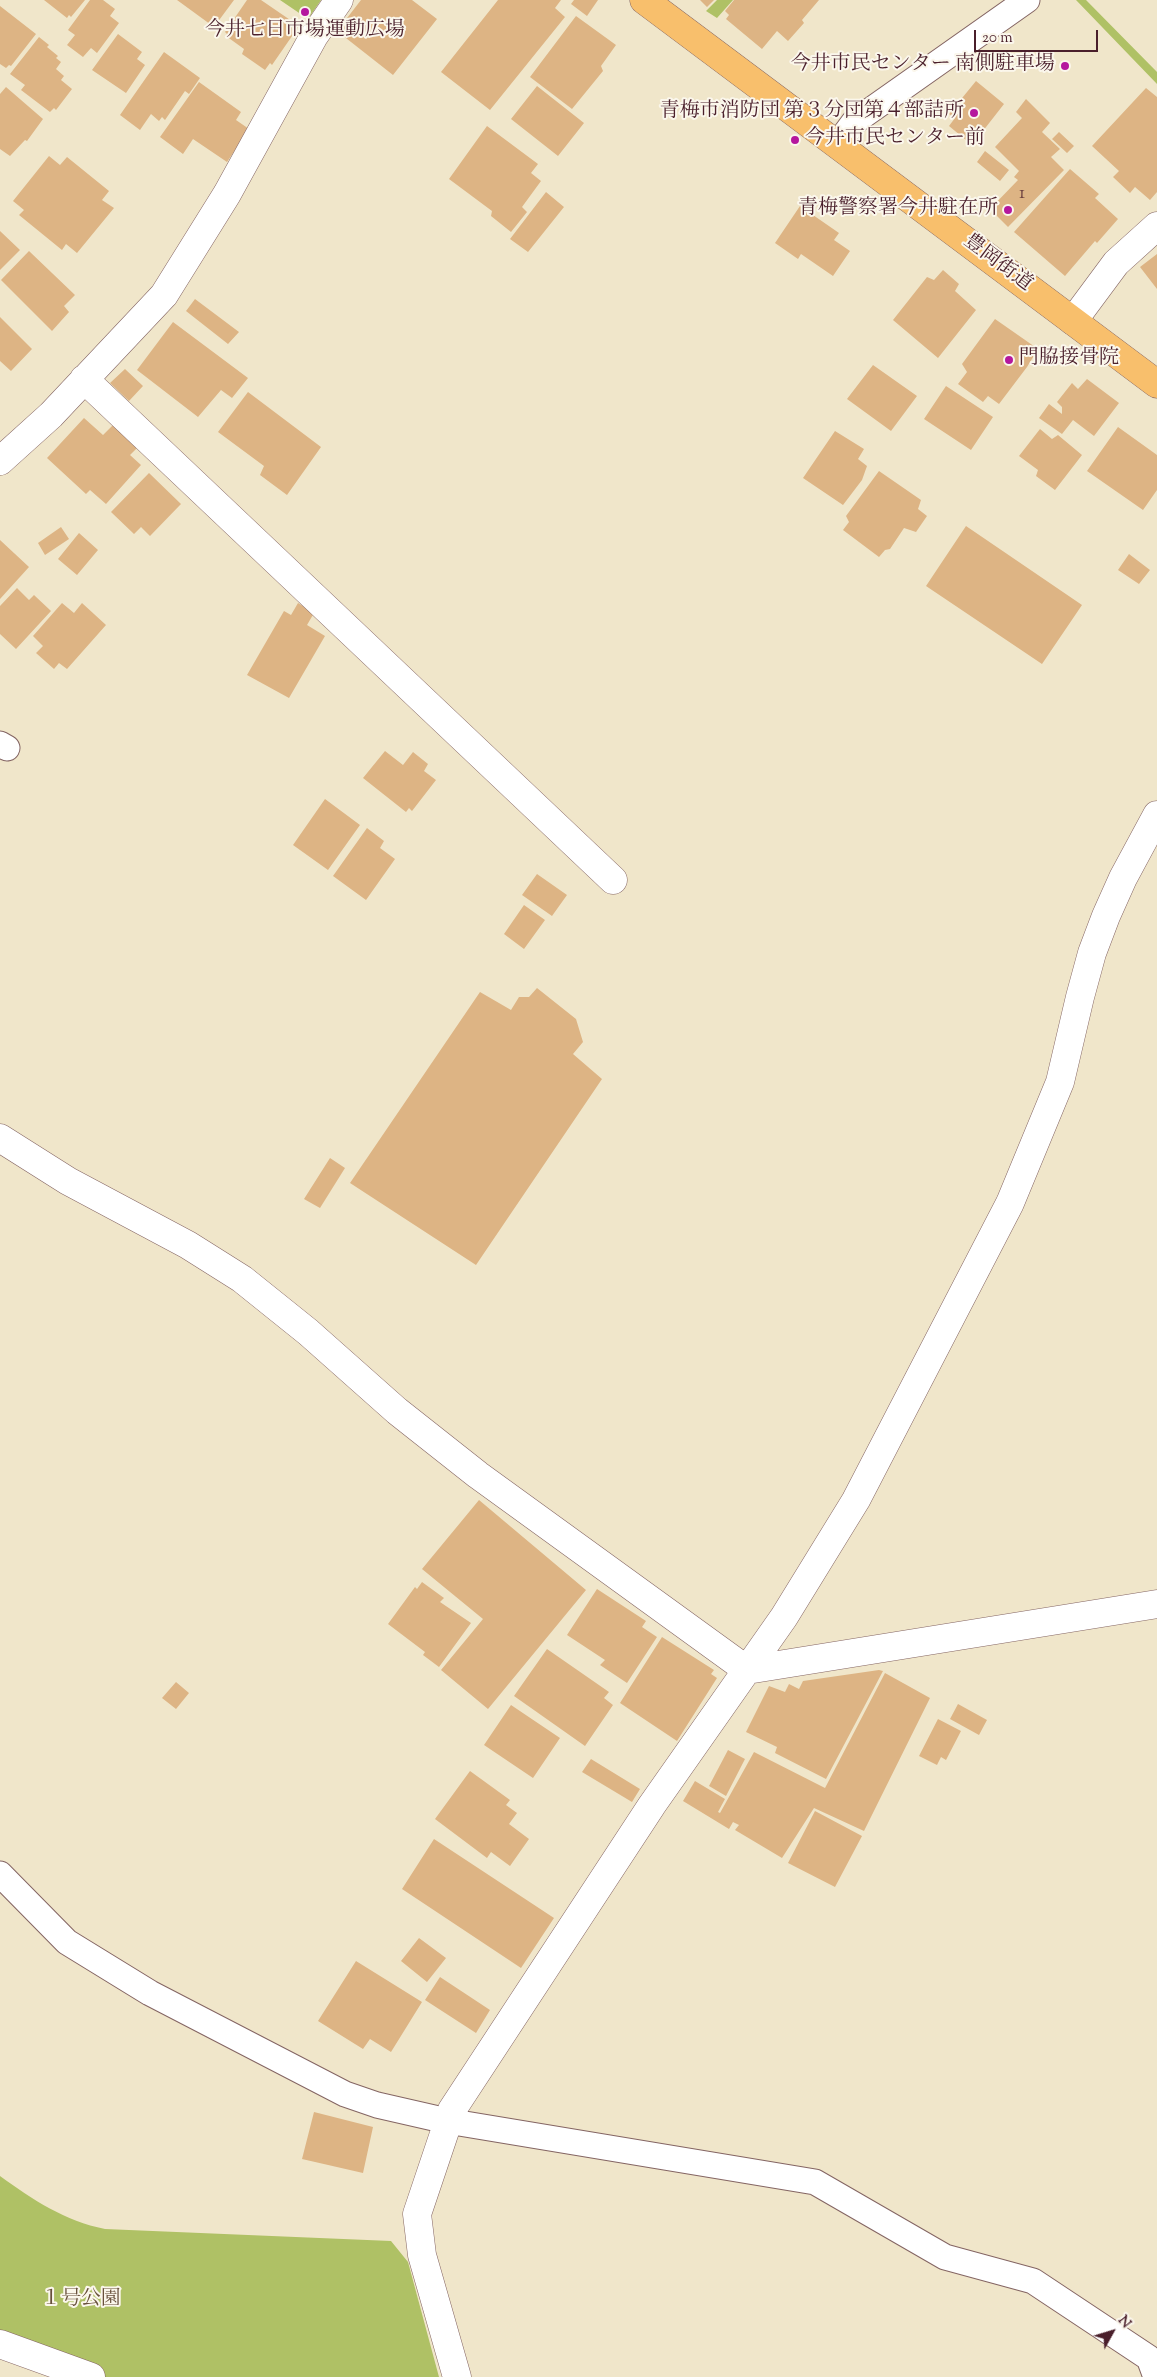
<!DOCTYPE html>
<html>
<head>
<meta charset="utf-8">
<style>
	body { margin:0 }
	#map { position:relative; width:1157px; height:2377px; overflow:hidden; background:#f0e6ca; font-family:"Sorts Mill Goudy",serif }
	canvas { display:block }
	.north { position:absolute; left:1087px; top:2307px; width:50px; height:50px; -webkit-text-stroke:4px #fbf7ec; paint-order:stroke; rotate:51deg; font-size:14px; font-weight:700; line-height:20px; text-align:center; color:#4a1f2b }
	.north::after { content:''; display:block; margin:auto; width:18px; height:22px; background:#4a1f2b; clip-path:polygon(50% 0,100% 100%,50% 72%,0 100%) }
	.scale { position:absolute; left:974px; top:30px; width:124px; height:22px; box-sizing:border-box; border:2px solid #4a1f2b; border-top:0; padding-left:6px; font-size:15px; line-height:18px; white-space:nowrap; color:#4a1f2b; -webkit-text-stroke:4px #fbf7ec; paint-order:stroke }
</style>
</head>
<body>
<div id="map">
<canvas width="1157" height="2377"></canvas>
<div class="north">N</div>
<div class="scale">20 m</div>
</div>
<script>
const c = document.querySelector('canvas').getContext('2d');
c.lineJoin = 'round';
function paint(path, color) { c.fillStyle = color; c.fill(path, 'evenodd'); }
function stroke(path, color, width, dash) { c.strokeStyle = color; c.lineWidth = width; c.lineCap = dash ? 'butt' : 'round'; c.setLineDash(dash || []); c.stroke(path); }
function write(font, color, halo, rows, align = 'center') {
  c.font = font + ' "Sorts Mill Goudy","Noto Serif JP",serif'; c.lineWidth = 4; c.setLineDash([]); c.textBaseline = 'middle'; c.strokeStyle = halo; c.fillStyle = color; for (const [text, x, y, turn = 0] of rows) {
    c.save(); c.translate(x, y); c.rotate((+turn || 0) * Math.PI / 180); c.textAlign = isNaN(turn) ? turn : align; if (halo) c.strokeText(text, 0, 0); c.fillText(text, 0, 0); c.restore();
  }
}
const green = new Path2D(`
	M280 0H321L308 19Z
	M717 0H733L717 18 706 11Z
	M1076 0H1086L1157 72V84Z
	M0 2176C33 2200 65 2221 105 2229L391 2241 408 2262 439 2377H57L0 2339Z`);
const building = new Path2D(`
	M44 0H85L71 17 69 15 67 18Z
	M90 0H103L115 9 110 16 119 23 97 53 91 48 83 57 67 45 75 35 68 30Z
	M177 0H234L214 27Z
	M247 0H261L299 26 272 65 270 63 265 70 242 54 244 49 226 36 227 34 225 32Z
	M361 0H412L437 19 393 75 337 31Z
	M498 0H561L555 8 565 17 490 110 441 72Z
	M574 0H598L587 16 571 4Z
	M700 0H714L707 7Z
	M734 0H819L802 20 804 23 788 41 777 31 762 49 726 19 729 15 725 11Z
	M0 6 36 34 11 66 9 65 6 68 0 64Z
	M576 16 616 45 601 66 603 71 572 109 530 77Z
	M118 34 142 52 137 59 145 65 126 93 92 70Z
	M39 37 49 45 47 47 58 56 56 58 61 62 56 69 64 76 61 80 72 89 56 110 54 108 50 112 21 90 25 85 10 74Z
	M164 52 200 78 189 94 185 91 165 120 162 117 159 121 151 114 140 130 120 115Z
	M976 81 1004 104 972 145 949 126 955 118 949 114Z
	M199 82 241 112 236 120 249 129 227 162 193 139 183 154 160 137Z
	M537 86 584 123 558 156 511 119Z
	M6 87 43 119 27 141 25 140 10 156 0 149V94Z
	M1146 88 1157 97V192L1150 200 1135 187 1130 193 1113 177 1119 171 1092 146Z
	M1026 99 1050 123 1042 132 1060 149 1051 157 1064 170 1008 227 990 209 1018 180 1014 177 1019 171 995 147 1022 118 1016 112Z
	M487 126 538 164 531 173 541 181 522 207 527 212 511 232 491 216 492 211 449 179Z
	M1059 132 1074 146 1067 153 1052 139Z
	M985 151 1009 170 1000 181 977 162Z
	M49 156 60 165 67 157 109 191 102 200 114 208 77 253 66 244 62 250 19 215 24 210 13 201Z
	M1070 169 1099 194 1095 198 1118 219 1097 243 1095 241 1065 276 1014 232Z
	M546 192 564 207 528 252 510 239Z
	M800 206 839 233 834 240 850 251 833 276 801 254 798 259 775 243Z
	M0 231 20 250 0 270Z
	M29 251 75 295 64 306 69 312 52 331 1 280Z
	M1157 254V289L1140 267Z
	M943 270 959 284 955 291 976 310 938 358 893 320 927 277 934 280Z
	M195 299 239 332 228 344 186 311Z
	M0 317 32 349 11 371 0 361Z
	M995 319 1038 349 1027 367 999 404 988 396 983 402 958 384 967 372 962 364Z
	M173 322 248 378 232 398 221 390 198 417 137 370Z
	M873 365 917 396 891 431 847 399Z
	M125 369 143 386 129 401 110 383Z
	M1087 379 1119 403 1094 436 1073 420 1062 434 1039 418 1049 404 1062 414V407L1057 402 1072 383 1078 389Z
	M946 386 993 417 971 450 924 419Z
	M248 392 321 447 287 495 260 475 264 466 218 432Z
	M84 418 103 435 113 425 137 448 130 455 141 465 106 504 90 490 86 494 47 458Z
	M1118 427 1157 455V490L1143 510 1087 471Z
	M1040 429 1052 439 1058 435 1082 455 1055 490 1036 476 1038 470 1019 456Z
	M835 431 864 449 858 459 867 466 862 480 843 505 803 478Z
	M879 471 921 500 918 509 927 516 916 532 904 528 890 549 885 550 879 557 843 530 849 522 846 516Z
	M149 473 181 504 150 536 141 527 134 534 111 512Z
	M966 526 1082 605 1042 664 926 586Z
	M61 527 69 539 45 555 38 543Z
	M79 533 98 550 77 575 58 559Z
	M0 540 29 567 0 599Z
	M1129 554 1150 570 1139 584 1118 570Z
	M17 588 29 600 34 595 51 611 16 649 0 634V606Z
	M62 603 74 613 82 603 106 625 67 669 59 663 54 669 36 653 43 646 33 636Z
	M298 603 314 613 307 625 325 636 289 698 247 675 284 611 291 615Z
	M385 751 403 765 413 752 428 764 424 771 436 780 412 811 409 808 406 812 363 778Z
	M325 799 360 825 328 870 293 845Z
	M367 828 384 841 380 848 395 859 366 900 333 876Z
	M537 874 567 895 552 916 522 895Z
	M524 905 545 920 524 949 504 934Z
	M537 988 576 1019 583 1042 573 1054 602 1079 476 1265 350 1183 480 992 511 1010 519 997H529Z
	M330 1158 345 1168 320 1208 304 1199Z
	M479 1500 586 1590 488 1709 441 1670 483 1619 422 1569Z
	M422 1582 444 1598 440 1602 471 1623 439 1667 423 1655 425 1652 388 1624 415 1587 417 1589Z
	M597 1589 646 1621 642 1627 657 1637 627 1683 600 1665 605 1660 567 1635Z
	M662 1637 714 1670 711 1674 717 1678 677 1741 620 1703Z
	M547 1649 609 1692 604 1698 613 1705 585 1746 514 1696Z
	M879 1670 883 1671 826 1779 775 1753 777 1747 746 1732 769 1686 785 1692 789 1684 799 1689 803 1681Z
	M885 1673 930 1698 864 1831 814 1808 782 1858 735 1830 739 1825 733 1822 729 1829 683 1801 695 1781 725 1799 718 1812 720 1813 754 1752 825 1788Z
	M176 1682 189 1693 176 1709 162 1698Z
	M958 1704 987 1720 979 1735 950 1719Z
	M511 1705 560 1738 533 1778 484 1745Z
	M938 1719 961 1731 946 1760 941 1757 937 1765 919 1756Z
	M728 1750 745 1759 726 1796 709 1786Z
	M591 1759 640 1789 632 1802 582 1772Z
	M470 1771 510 1800 506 1805 517 1813 509 1824 529 1839 510 1866 491 1852 487 1858 435 1819Z
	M815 1811 862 1836 835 1887 788 1863Z
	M434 1839 554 1918 521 1968 402 1889Z
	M419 1938 446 1958 427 1982 401 1961Z
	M356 1961 422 2002 391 2052 370 2039 363 2049 318 2021Z
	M440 1977 490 2010 476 2033 425 2000Z
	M314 2112 373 2127 363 2173 302 2159Z`);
const service = new Path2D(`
	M837 145 854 122 1027 0
	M0 744 7 748
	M0 1874 67 1942 150 1993 345 2094 377 2105 447 2121 815 2182 945 2257 1033 2281 1149 2358 1156 2377`);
const minor = new Path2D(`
	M1073 321 1116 263 1157 226
	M84 379 613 880
	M0 461 51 415 164 295 227 194 314 36 339 0
	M0 1138 68 1181 188 1245 242 1279 308 1332 397 1411 478 1475 747 1670 1157 1604
	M457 2377 422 2255 417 2214 452 2110 652 1805 784 1617 856 1500 1010 1203 1060 1082 1080 997 1092 953 1106 916 1123 878 1157 815`);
const tertiary = new Path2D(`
	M0 2344 91 2377`);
const primary = new Path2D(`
	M644 0 1157 384`);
const markers = [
	[305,12,5,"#b5179e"],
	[1065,66,5,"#b5179e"],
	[974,113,5,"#b5179e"],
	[795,140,5,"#b5179e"],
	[1008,210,5,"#b5179e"],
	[1009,360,5,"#b5179e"]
];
const numberNames = [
	["1",1022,195]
];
const poiNames = [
	["今井七日市場運動広場",305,32,"center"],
	["今井市民センター 南側駐車場",1055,66],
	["青梅市消防団 第３分団第４部詰所",964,113],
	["今井市民センター前",805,140,"left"],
	["青梅警察署今井駐在所",998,210],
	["門脇接骨院",1019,360,"left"]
];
const streetNames = [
	["豊岡街道",997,264,37]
];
const parkNames = [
	["１号公園",81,2301]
];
paint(green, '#afc165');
paint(building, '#ddb484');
stroke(service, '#846563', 27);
stroke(minor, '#846563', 29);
stroke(tertiary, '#846563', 29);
stroke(primary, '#846563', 29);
stroke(service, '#fff', 25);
stroke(minor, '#fff', 28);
stroke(tertiary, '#fff', 28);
stroke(primary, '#f8bf6c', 28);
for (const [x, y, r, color] of markers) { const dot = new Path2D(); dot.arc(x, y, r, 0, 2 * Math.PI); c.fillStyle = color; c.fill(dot); stroke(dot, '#fbf7ec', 2); }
write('18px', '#6f4441', null, numberNames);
write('20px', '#4a1f2b', '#fbf7ec', poiNames, 'right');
write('20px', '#4a1f2b', '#fbf7ec', streetNames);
write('20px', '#68503c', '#fbf7ec', parkNames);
</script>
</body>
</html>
